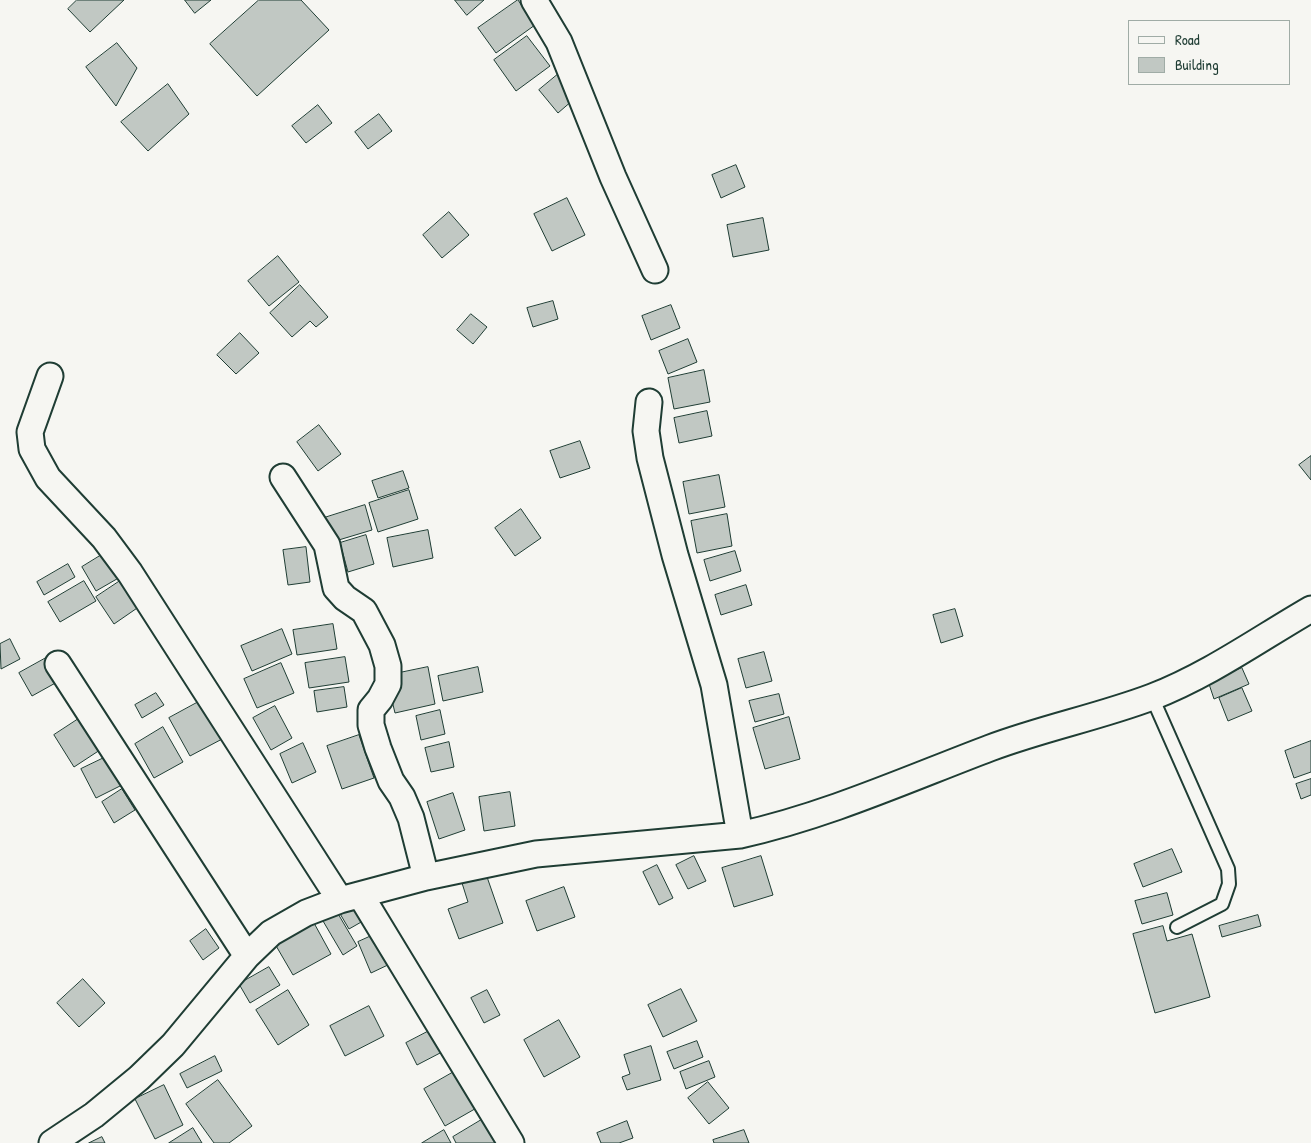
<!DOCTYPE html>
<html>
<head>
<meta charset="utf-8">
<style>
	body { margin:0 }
	#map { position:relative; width:1311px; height:1143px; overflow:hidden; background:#f6f6f2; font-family:"Patrick Hand",sans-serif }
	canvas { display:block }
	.legend { position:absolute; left:1128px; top:20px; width:162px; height:65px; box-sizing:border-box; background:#f6f6f2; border:1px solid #a0aca6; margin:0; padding:6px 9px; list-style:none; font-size:15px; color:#1f3d34 }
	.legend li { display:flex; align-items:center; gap:10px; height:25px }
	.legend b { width:25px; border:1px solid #a0aca6 }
</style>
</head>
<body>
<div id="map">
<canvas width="1311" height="1143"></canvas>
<ul class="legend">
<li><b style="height:6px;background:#f6f6f2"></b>Road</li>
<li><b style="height:14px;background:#c1c8c3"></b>Building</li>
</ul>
</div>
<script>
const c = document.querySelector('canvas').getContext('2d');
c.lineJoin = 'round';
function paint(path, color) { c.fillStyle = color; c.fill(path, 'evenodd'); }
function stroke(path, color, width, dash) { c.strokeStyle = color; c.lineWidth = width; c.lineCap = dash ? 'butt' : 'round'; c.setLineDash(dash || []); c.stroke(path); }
const building = new Path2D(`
	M77 0H124L90 32 68 9Z
	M185 0H211L195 13Z
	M259 0H301L329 30 257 96 210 44Z
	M455 0H484L467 15Z
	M518 0 535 25 496 53 478 28Z
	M527 36 550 66 516 91 494 60Z
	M117 43 137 68 116 106 86 67Z
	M562 71 573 100 558 113 539 90Z
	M168 84 189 114 148 151 121 122Z
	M318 105 332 123 306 143 292 126Z
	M379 114 392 131 368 149 355 132Z
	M736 165 745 187 721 198 712 175Z
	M567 198 585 235 552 251 534 214Z
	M449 212 469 235 442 258 423 235Z
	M763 218 769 250 733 257 727 225Z
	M278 256 299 282 269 306 248 281Z
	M300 285 328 317 316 327 310 321 292 337 270 313Z
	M553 301 558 319 533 327 527 308Z
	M671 305 680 328 651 340 642 316Z
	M471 314 487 327 473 344 457 330Z
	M240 333 259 353 236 374 217 355Z
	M688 339 697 362 668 374 659 351Z
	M704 370 710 402 674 409 668 378Z
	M707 411 712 436 679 443 674 418Z
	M319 425 341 454 318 471 297 442Z
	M580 441 590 468 560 478 550 451Z
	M1311 456V480L1299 465Z
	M403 471 409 488 378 498 372 481Z
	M719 475 725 507 689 514 683 482Z
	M409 490 418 519 378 532 369 503Z
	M365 505 372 530 332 542 324 518Z
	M521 509 541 538 515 556 495 528Z
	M727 514 732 546 697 553 691 521Z
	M428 530 433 558 393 567 387 538Z
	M366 535 374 564 348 572 340 543Z
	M306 547 310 582 288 585 283 550Z
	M108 551 122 576 96 591 82 567Z
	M735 551 741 571 710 581 704 560Z
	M68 564 75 577 44 595 37 582Z
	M126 577 143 604 114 624 96 597Z
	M84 581 96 601 60 622 48 602Z
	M746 585 752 605 721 615 715 595Z
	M955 609 963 636 941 643 933 615Z
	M333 624 337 649 297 655 293 630Z
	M282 629 292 654 252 671 241 646Z
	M10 639 20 659 1 669 0 644Z
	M764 652 772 681 746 688 738 659Z
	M345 657 349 682 309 688 305 663Z
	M46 658 59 681 32 696 19 673Z
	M281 663 294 693 257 708 244 679Z
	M428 667 435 704 395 713 389 688 394 674Z
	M478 667 483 692 443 701 438 676Z
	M1242 668 1249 684 1214 699 1208 681Z
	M344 687 347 707 317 712 314 691Z
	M1242 688 1252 711 1228 721 1219 698Z
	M156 693 164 705 142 718 135 705Z
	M779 694 784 714 755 722 749 701Z
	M204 699 224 738 190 756 169 718Z
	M275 706 292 738 271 750 253 718Z
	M440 710 445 734 421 740 416 716Z
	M83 716 103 748 74 767 54 735Z
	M789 717 800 759 765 769 753 728Z
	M163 727 183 762 154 778 135 744Z
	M359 735 374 778 342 789 327 746Z
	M1311 741V772L1294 778 1285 751Z
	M449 742 454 767 431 772 425 748Z
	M303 743 316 772 292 783 280 754Z
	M108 756 122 785 96 798 81 769Z
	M1311 779V795L1301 799 1296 784Z
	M122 789 135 810 114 823 102 802Z
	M510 792 515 826 484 831 479 797Z
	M453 793 465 830 439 839 427 802Z
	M1172 849 1182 872 1143 887 1134 864Z
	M694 856 706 881 688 889 676 865Z
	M761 856 773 895 734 907 722 868Z
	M657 865 673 898 659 905 643 872Z
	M486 874 503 923 459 939 448 909 468 902 462 883Z
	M564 887 575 917 537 931 526 901Z
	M1167 893 1173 915 1142 924 1135 901Z
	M353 904 363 921 349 929 339 912Z
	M337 912 357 946 343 955 323 921Z
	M1258 915 1261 926 1222 937 1219 926Z
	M314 923 331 954 293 975 275 944Z
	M1163 926 1167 941 1192 934 1210 997 1155 1013 1133 934Z
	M206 929 219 948 203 960 190 941Z
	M378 933 392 963 371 973 358 942Z
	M269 967 280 985 250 1003 239 984Z
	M83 979 105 1003 79 1027 57 1003Z
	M681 989 697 1021 663 1037 648 1005Z
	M288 990 309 1025 278 1045 256 1010Z
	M487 990 500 1015 484 1023 471 998Z
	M369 1006 384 1036 345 1056 330 1026Z
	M559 1020 580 1057 544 1077 524 1040Z
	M431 1030 442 1052 417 1065 406 1043Z
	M697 1041 703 1057 674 1069 667 1052Z
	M651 1046 661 1080 627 1090 622 1077 630 1074 624 1055Z
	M215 1056 222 1071 187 1088 180 1074Z
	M709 1061 715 1077 686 1089 680 1072Z
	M459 1069 480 1106 445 1126 424 1089Z
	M218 1080 252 1126 229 1143H214L186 1104Z
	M708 1082 729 1108 709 1124 688 1098Z
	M164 1085 183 1125 155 1139 135 1099Z
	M488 1116 503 1143H456L453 1137Z
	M627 1121 633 1138 619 1143H601L597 1133Z
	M193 1128 202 1143H169Z
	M444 1130 451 1143H422Z
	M744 1130 749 1143H714L713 1140Z
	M102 1137 105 1143H89Z`);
const lane = new Path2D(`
	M1152 697 1228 869 1229 884 1222 904 1177 927`);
const street = new Path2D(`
	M534 0 559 42 613 177 655 270
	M50 376 30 432 32 449 48 478 104 538 130 573 340 900
	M649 402 646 431 650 458 675 555 714 685 740 835
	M283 477 327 545 336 588 345 598 364 611 382 645 388 666V684L380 699 371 710V725L378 748 391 781 402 797 411 818 426 877
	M58 664 247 956
	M361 896 511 1143
	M52 1143 94 1115 139 1078 173 1045 247 956 271 933 306 913 340 900 426 877 536 854 740 835C826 816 908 779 990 748 1043 728 1099 717 1152 697 1209 675 1259 639 1311 609`);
paint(building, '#c1c8c3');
stroke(building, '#1f3d34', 1);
stroke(lane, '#1f3d34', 16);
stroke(street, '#1f3d34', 29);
stroke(lane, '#f6f6f2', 12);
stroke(street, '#f6f6f2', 25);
</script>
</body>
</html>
